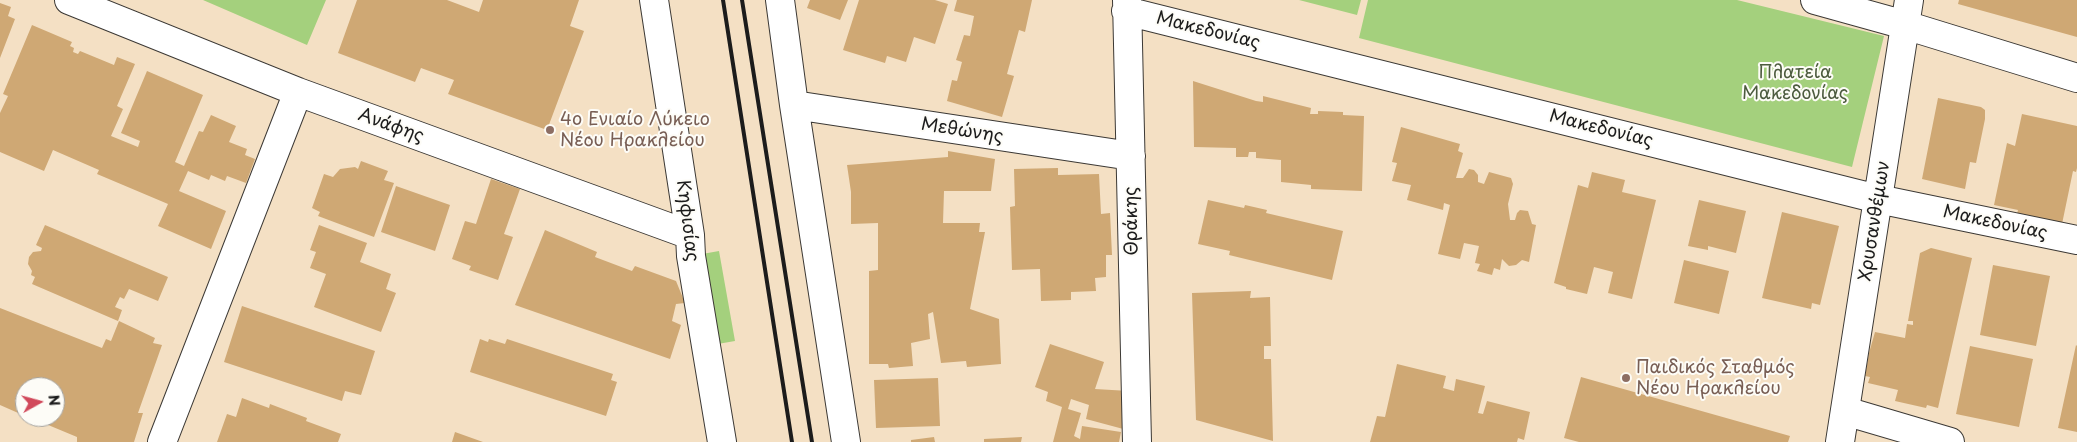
<!DOCTYPE html>
<html>
<head>
<meta charset="utf-8">
<style>
	body { margin:0 }
	#map { position:relative; width:2077px; height:442px; overflow:hidden; background:#f4e0c4; font-family:"Playpen Sans",sans-serif }
	canvas { display:block }
	.north { position:absolute; left:15px; top:377px; width:50px; height:50px; box-sizing:border-box; background:#fdfcf7; border:1px solid #a3a29f; border-radius:50%; rotate:83deg; font-size:14px; font-weight:700; line-height:20px; text-align:center; color:#1c1c1c }
	.north::after { content:''; display:block; margin:auto; width:18px; height:22px; background:#d1495b; clip-path:polygon(50% 0,100% 100%,50% 72%,0 100%) }
</style>
</head>
<body>
<div id="map">
<canvas width="2077" height="442"></canvas>
<div class="north">N</div>
</div>
<script>
const c = document.querySelector('canvas').getContext('2d');
c.lineJoin = 'round';
function paint(path, color) { c.fillStyle = color; c.fill(path, 'evenodd'); }
function stroke(path, color, width, dash) { c.strokeStyle = color; c.lineWidth = width; c.lineCap = dash ? 'butt' : 'round'; c.setLineDash(dash || []); c.stroke(path); }
function write(font, color, halo, rows, align = 'center') {
  c.font = font + ' "Playpen Sans",sans-serif'; c.lineWidth = 4; c.setLineDash([]); c.textBaseline = 'middle'; c.strokeStyle = halo; c.fillStyle = color; for (const [text, x, y, turn = 0] of rows) {
    c.save(); c.translate(x, y); c.rotate((+turn || 0) * Math.PI / 180); c.textAlign = isNaN(turn) ? turn : align; if (halo) c.strokeText(text, 0, 0); c.fillText(text, 0, 0); c.restore();
  }
}
const green = new Path2D(`
	M203 0H326L307 45Z
	M1299 0H1361L1357 15Z
	M1368 0H1737L1884 36 1852 167 1359 38Z
	M719 251 735 341 706 346 691 256Z`);
const building = new Path2D(`
	M357 0H447L479 12 483 0H579L570 26 584 31 547 130 448 94 454 80 421 68 415 82 338 53Z
	M810 0H848L840 20 807 8Z
	M859 0H935L948 4 935 44 914 37 906 62 887 56 885 63 843 50Z
	M957 0H1032L1025 32 1019 30 1007 74 1014 76 1002 117 947 101 952 80 957 81 962 62 956 60 964 35 970 36 974 16 954 11Z
	M1959 0H2077V37L1958 4Z
	M0 3 11 7 8 16 15 19 0 58Z
	M32 25 72 42 70 46 74 48 73 52 78 54 80 51 114 65 117 57 135 64 117 106 123 109 111 136 138 147 140 141 121 133 147 71 203 95 175 162 184 166 199 131 203 132 211 115 236 126 229 142 247 149 245 155 255 159 246 183 227 176 225 181 211 175 209 180 188 171 179 191 226 211 211 249 158 226 168 204 97 174 99 170 53 150 44 171 0 152V113L8 96 3 94Z
	M1193 81 1256 101 1263 102V96L1311 108 1310 114H1318V111L1343 112V115L1364 116 1362 191 1311 189V185L1281 182V160L1256 158V152H1249L1248 157H1236V148L1194 147Z
	M1938 98 1981 107 1985 110V119L1976 163 1970 162 1965 189 1922 179Z
	M2022 114 2077 126V168L2076 172 2073 171 2062 224 2017 214 2018 210 1994 205 2007 143 2015 146Z
	M1401 127 1460 144 1458 151 1463 153 1456 178H1463L1469 169 1474 170 1478 175V182L1484 184 1489 172 1511 178 1513 184 1508 204 1510 220H1515L1517 213 1520 210 1528 211 1532 224 1536 225 1529 262 1522 260 1516 265 1509 266 1502 259 1500 270 1494 268 1492 275 1477 271 1480 264 1475 263 1479 246 1464 243 1460 259 1438 254 1450 205 1444 203 1443 210 1407 200 1411 185 1392 181 1397 163 1392 162Z
	M948 151 995 159 991 191H944L943 223H980L979 232H985L970 309 999 319 1001 364 967 367 966 361 941 363 933 312 928 314 930 339 911 343 913 366 889 368 888 364H869V271L878 270V223L851 224V192L847 165 948 157Z
	M361 161 388 171 384 180 394 183 374 237 318 216 320 212 312 208 324 174 333 177 340 169 355 167 358 169Z
	M1058 168V175L1099 174 1101 214 1110 213 1112 255H1106V277L1095 278 1096 291 1071 292V300L1041 301 1040 269 1012 270 1010 207 1015 206 1014 169Z
	M1592 172 1625 180 1622 192 1656 200 1632 299 1608 293 1613 272 1594 267 1587 294 1566 289V287L1554 283 1578 185 1588 188Z
	M491 179 520 189 504 234 513 237 498 280 469 270 471 266 452 259 465 221 476 224Z
	M396 186 450 205 435 251 381 232Z
	M1208 200 1244 208 1245 205 1267 210 1266 213 1343 231 1332 280 1229 255 1230 251 1198 244Z
	M1699 200 1746 211 1736 253 1708 246V250L1688 246Z
	M1782 212 1839 226 1820 305 1812 303 1811 309 1762 298Z
	M45 225 168 277 158 301 129 289 124 299 120 297 115 307 122 310 118 321 32 284 35 277 31 275 32 271 28 264 29 257 33 252 41 251 42 248 36 245Z
	M319 225 367 243 360 262 391 274 386 289 396 293 381 332 314 307 326 274 310 268 316 252 310 250Z
	M545 230 597 252 595 257 632 271 635 266 676 281 685 303 676 304 672 321 681 325 670 359 515 305Z
	M1931 248 1972 258 1938 408 1927 405 1926 408 1895 401 1898 390 1868 383 1870 377 1865 376 1869 353 1875 332 1905 338 1907 324 1913 325V321H1908L1920 253Z
	M1684 260 1729 271 1719 314 1674 303Z
	M1993 265 2050 276 2036 346 1980 335Z
	M1251 291 1250 298 1270 297 1271 346H1264V359H1271L1273 441 1196 420 1192 293Z
	M242 306 375 351 361 395 345 391 342 401 224 362Z
	M0 308 102 348 106 339 111 341 119 321 155 338 153 343 162 345 138 413H143L134 442H77V437L29 417H55V387H25V416L0 405Z
	M480 339 488 342 489 339 505 344 507 339 613 374 611 380 617 382 606 416 470 372Z
	M1050 344 1104 362 1095 389 1129 391 1127 430 1086 419 1089 405 1071 399 1068 409 1081 413 1074 436 1080 439 1082 426 1121 432 1119 442H1053L1062 407 1046 401 1048 392 1035 387Z
	M2076 345 2077 346V432L2058 428Z
	M1970 346 2033 359 2019 427 1956 414Z
	M1397 364 1446 376 1443 388 1454 391 1456 379 1485 386 1478 413 1483 414 1487 401 1530 412 1524 440 1518 438 1517 442H1370L1377 416 1385 417Z
	M1581 377 1790 436 1788 442H1579L1564 438Z
	M938 378 940 426 876 428 874 380Z
	M242 398 269 408 270 404 307 418 306 421 341 434 338 442H217L227 414 236 417Z
	M455 432 483 442H452Z
	M934 437 935 442H911V440Z
	M1022 437 1021 442H984V439Z`);
const minor = new Path2D(`
	M69 0 298 92 690 235
	M654 0 690 235 691 256 722 442
	M780 0 794 105 846 442
	M1127 0 1137 442
	M1815 0 1905 25 2077 78
	M1126 11 1878 199 2077 240
	M794 105 1131 156
	M1845 411 1950 442
	M162 442 298 92
	M1840 442 1909 0`);
const rail = new Path2D(`
	M723 0 792 442
	M742 0 812 442`);
const markers = [
	[550,130,5,"#8d6e63"],
	[1626,378,5,"#8d6e63"]
];
const streetNames = [
	["Μακεδονίας",1208,31,14],
	["Ανάφης",391,126,20],
	["Μακεδονίας",1601,129,14],
	["Μεθώνης",962,131,9],
	["Κηφισίας",687,221,83],
	["Θράκης",1132,221,-91],
	["Χρυσανθέμων",1875,221,-81],
	["Μακεδονίας",1995,223,12]
];
const parkNames = [
	["Πλατεία",1795,73],
	["Μακεδονίας",1795,94]
];
const educationNames = [
	["4ο Ενιαίο Λύκειο",560,120],
	["Νέου Ηρακλείου",560,141],
	["Παιδικός Σταθμός",1636,368],
	["Νέου Ηρακλείου",1636,389]
];
paint(green, '#a4d07d');
paint(building, '#cfa874');
stroke(minor, '#3c3935', 30);
stroke(minor, '#fff', 28);
stroke(rail, '#1c1c1c', 4);
for (const [x, y, r, color] of markers) { const dot = new Path2D(); dot.arc(x, y, r, 0, 2 * Math.PI); c.fillStyle = color; c.fill(dot); stroke(dot, '#fdfcf7', 2); }
write('18px', '#1c1c1c', '#fdfcf7', streetNames);
write('18px', '#4c5b3e', '#fdfcf7', parkNames);
write('18px', '#785e54', '#fdfcf7', educationNames, 'left');
</script>
</body>
</html>
